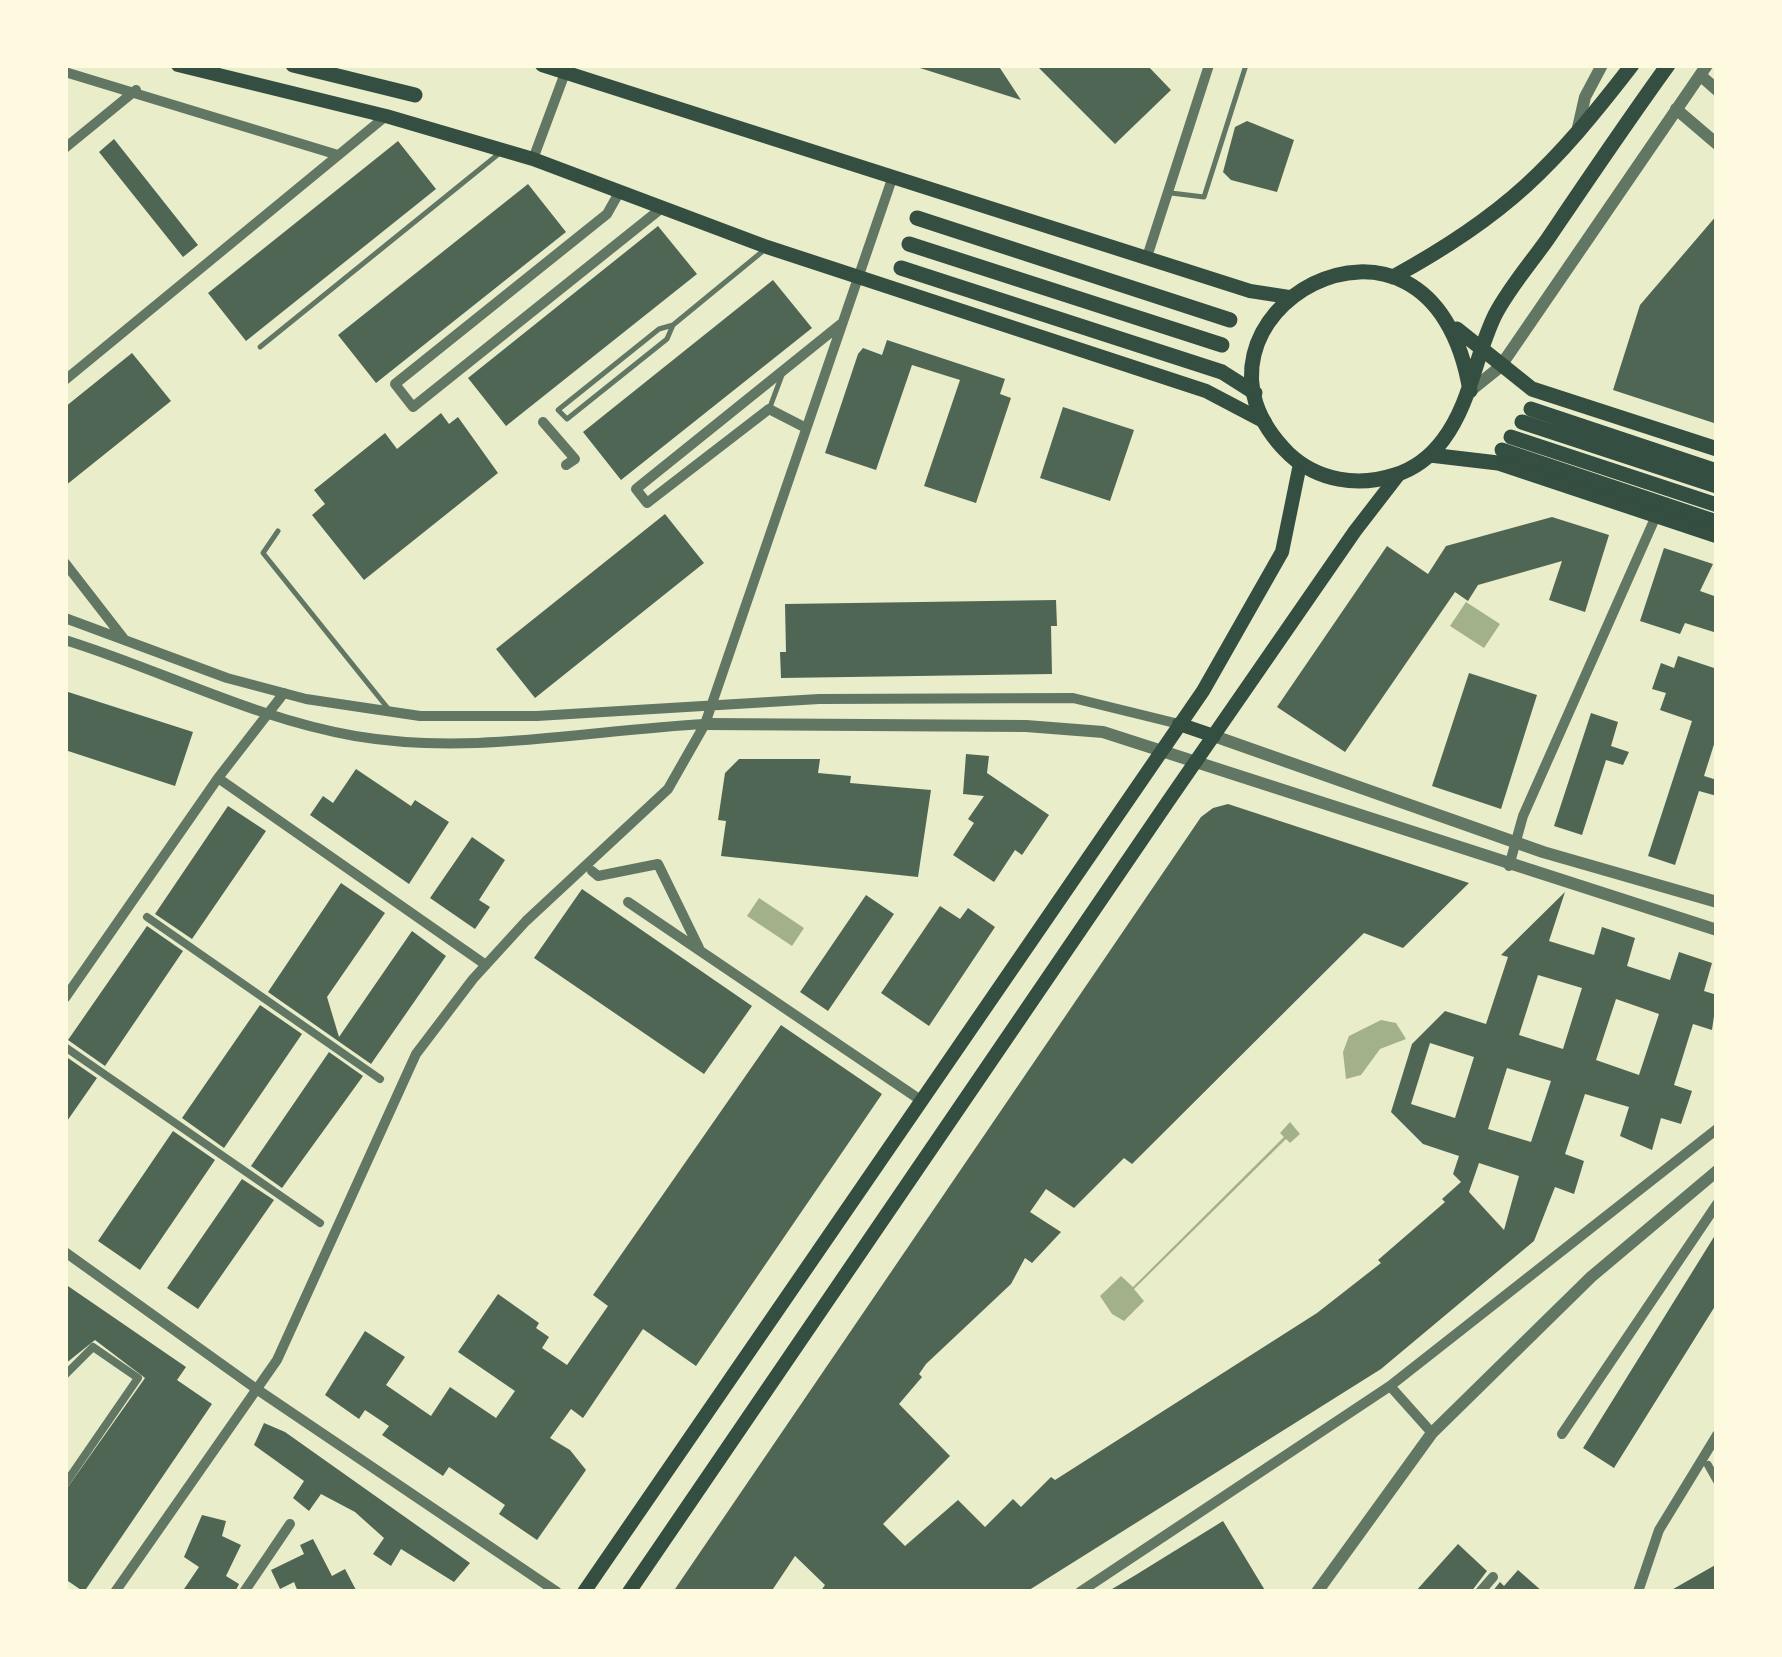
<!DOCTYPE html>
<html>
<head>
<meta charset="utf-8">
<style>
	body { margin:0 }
	#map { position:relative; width:1782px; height:1657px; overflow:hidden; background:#e9edc9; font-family:"Asap Condensed",sans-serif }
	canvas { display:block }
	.frame { position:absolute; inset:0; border:68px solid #fefae0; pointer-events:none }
</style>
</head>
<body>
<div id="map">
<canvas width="1782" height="1657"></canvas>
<div class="frame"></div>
</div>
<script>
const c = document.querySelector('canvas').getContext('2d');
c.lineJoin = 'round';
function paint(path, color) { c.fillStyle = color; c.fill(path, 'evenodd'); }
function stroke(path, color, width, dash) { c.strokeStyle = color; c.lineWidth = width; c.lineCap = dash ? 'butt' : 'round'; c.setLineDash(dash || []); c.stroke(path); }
const water = new Path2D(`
	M1466 602 1500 624 1484 648 1450 626Z
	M759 898 804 928 792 946 747 916Z
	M1381 1020 1396 1023 1406 1039 1380 1049 1361 1075 1346 1079 1343 1052 1349 1036Z
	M1290 1122 1300 1134 1290 1143 1286 1139 1134 1289 1144 1301 1124 1321 1112 1314 1100 1296 1121 1276 1133 1287 1284 1137 1280 1133Z`);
const building = new Path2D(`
	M920 65H998L1021 100 920 68Z
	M1036 65H1147L1171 90 1115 144Z
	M1247 121 1294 140 1277 192 1231 180 1223 172 1235 127Z
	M114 139 198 245 183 257 99 152Z
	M398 141 436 189 246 341 208 293Z
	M528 184 566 232 376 383 338 335Z
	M1717 215V424L1613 390 1640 305Z
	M658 226 697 274 506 426 468 378Z
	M773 280 812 328 621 480 583 432Z
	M887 340 1005 379 1000 394 1011 398 976 503 924 486 960 380 912 365 876 470 825 453 858 354 863 348 882 355Z
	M132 353 171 401 65 486V407Z
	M1063 407 1134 430 1110 501 1040 478Z
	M441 413 449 424 458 417 498 473 364 580 312 515 325 504 314 490 385 433 397 449Z
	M665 514 704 563 535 698 496 649Z
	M1552 517 1609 535 1585 612 1549 600 1562 561 1478 585 1468 601 1455 592 1345 752 1277 707 1387 546 1428 574 1446 546Z
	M1664 548 1713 564 1700 591 1717 597V633L1685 623 1680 634 1640 621Z
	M1056 600 1057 626H1051L1052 674 781 678 780 652H786L785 604Z
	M1678 656 1717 669V735L1704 776 1717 780V796L1699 791 1675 865 1648 856 1692 721 1660 710 1666 693 1652 689 1661 663 1674 668Z
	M1469 673 1537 695 1501 809 1432 786Z
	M65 691 193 732 175 786 65 750Z
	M1591 713 1618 722 1611 746 1629 752 1623 765 1606 760 1582 835 1554 826Z
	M966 754 989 756 987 773 1049 815 1022 855 1015 850 994 882 953 855 974 823 968 819 984 796 963 794Z
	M739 759H820L818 773 851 776 850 783 931 790 918 877 721 856 726 821 718 820 725 773Z
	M356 769 411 806 415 800 449 822 409 884 310 815 323 796 333 803Z
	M1228 804 1469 883 1403 948 1364 933 1132 1164 1124 1158 1074 1208 1046 1189 1030 1212 1061 1232 1032 1263 1025 1258 1011 1284 926 1364 919 1374 922 1377 899 1404 950 1456 883 1524 905 1546 958 1500 985 1527 1013 1499 1021 1507 1051 1477 1055 1480 1317 1313 1381 1263 1378 1260 1445 1202 1442 1199 1461 1182 1453 1174 1459 1156 1423 1144 1391 1112 1412 1044 1445 1011 1486 1024 1508 957 1501 955 1565 892 1549 941 1594 955 1602 927 1635 938 1627 966 1670 980 1679 952 1712 963 1704 991 1717 995 1712 1030 1693 1024 1674 1085 1692 1091 1681 1124 1661 1118 1652 1150 1620 1136 1629 1107 1585 1094 1565 1154 1584 1161 1574 1194 1555 1187 1534 1241 1381 1369 1026 1592H820L825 1585 795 1556 771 1592H673L1201 817 1213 808ZM1538 975 1582 988 1563 1049 1519 1035ZM1616 999 1659 1014 1639 1075 1596 1060ZM1430 1043 1474 1057 1455 1118 1411 1104ZM1507 1068 1551 1081 1531 1142 1488 1129ZM1479 1163 1519 1176 1504 1230 1469 1192Z
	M228 806 266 831 192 939 155 914Z
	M472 837 505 860 479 900 490 907 475 929 430 898Z
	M341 883 385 913 327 997 339 1037 412 931 446 956 371 1064 268 992Z
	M582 889 752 1006 704 1074 534 958Z
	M866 895 894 914 828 1011 800 992Z
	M940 906 960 919 968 908 995 927 929 1026 881 993Z
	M147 926 183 951 105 1066 68 1040Z
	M260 1005 302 1034 224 1148 182 1118Z
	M781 1025 882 1094 696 1366 643 1329 583 1418 571 1409 550 1438 570 1450 586 1470 537 1540 499 1514 505 1505 449 1467 443 1476 382 1435 389 1426 365 1410 359 1419 325 1395 365 1331 405 1357 386 1385 431 1416 450 1387 496 1418 515 1391 458 1352 498 1294 539 1323 536 1328 549 1337 542 1348 567 1365 608 1306 593 1295Z
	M329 1052 363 1076 282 1188 251 1166Z
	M65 1056 97 1078 65 1124Z
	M173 1131 215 1160 140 1270 98 1241Z
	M242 1179 274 1200 198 1309 167 1288Z
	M1717 1232V1303L1614 1468 1583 1448Z
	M65 1284 186 1367 177 1380 212 1404 84 1592 65 1579V1491L145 1378 95 1340 65 1364Z
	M264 1423 285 1432 470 1563 454 1582 401 1549 391 1566 373 1554 384 1538 355 1512 321 1494 309 1511 293 1498 304 1481 254 1445Z
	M202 1515 226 1521 222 1536 241 1545 226 1576 239 1584 235 1592H182L199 1567 184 1557Z
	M1223 1521 1266 1592H1107L1134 1576Z
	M313 1539 332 1576 345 1569 357 1592H298L294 1582 280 1589 271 1570 304 1554 300 1545Z
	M1458 1544 1487 1571 1471 1592H1415Z
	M1717 1564V1592H1668Z
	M1518 1570 1543 1592H1492L1500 1582 1504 1586Z`);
const service = new Path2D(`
	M1171 193 1204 197 1246 65
	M673 325 667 339 567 419 558 410 659 329 673 325 763 251
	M260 347 501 152
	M770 407 782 375
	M278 531 263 553 390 711`);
const pedestrian = new Path2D(`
	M147 917 380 1079
	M65 1047 320 1223
	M65 1375 93 1347 138 1378 65 1484
	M1708 1465 1717 1481`);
const minor = new Path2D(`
	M65 72 338 155
	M65 148 136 90
	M533 159 568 65
	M620 191 607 214 395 384 413 407 663 207
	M1147 257 1209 65
	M65 380 386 116
	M543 422 575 459 566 465
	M806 428 769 409 647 503 636 489 841 324
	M65 563 124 639
	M65 618 227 678 306 699 420 716H537L819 699 1073 698 1179 724
	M65 640C162 670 255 719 355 736 472 756 589 730 705 724
	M218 778 486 965
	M1509 866 1523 816 1656 516
	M592 871 598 876 658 864 699 948
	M628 902 919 1099
	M65 998 218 778 284 693
	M65 1252 255 1388 557 1592
	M1390 1386 1432 1433
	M1562 1434 1717 1204
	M115 1592 277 1360 416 1054 473 979 526 921 668 789 705 724 893 176
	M244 1592 290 1524
	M1080 1592 1390 1386 1717 1129
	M1480 1592 1493 1577
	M1638 1592 1659 1530 1717 1435`);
const tertiary = new Path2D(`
	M1700 75 1717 90
	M1676 109 1717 144
	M1577 132 1585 97 1602 65
	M1470 391 1500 367 1707 65
	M705 724 1026 726 1103 732 1717 930
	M1214 736 1543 852 1717 902
	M1317 1592 1432 1433 1591 1277 1717 1171`);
const secondary = new Path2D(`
	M178 65 386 116 533 159 767 247 1206 391 1265 422
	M542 65 1250 291 1289 297
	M1179 724 1214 736
	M584 1592 1203 691 1282 552 1300 464
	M629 1592 1167 803 1355 531 1399 474`);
const primary = new Path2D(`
	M1393 277C1507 215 1554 166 1632 65
	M1457 329 1532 389 1717 449
	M1470 391C1431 155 1152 320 1289 454 1318 481 1358 487 1395 475 1414 469 1431 456 1443 440 1471 403 1475 356 1495 315 1509 288 1530 264 1547 240 1587 181 1626 123 1668 65
	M1430 455 1498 463 1717 536`);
const trunk = new Path2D(`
	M293 65 415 95
	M917 218 1230 320
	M909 244 1222 345
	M901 268 1222 372 1255 393
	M1531 409 1717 471
	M1522 422 1717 486
	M1511 437 1717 505
	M1502 450 1717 522`);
paint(water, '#a3b18a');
paint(building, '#4f6655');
stroke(service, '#617663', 5);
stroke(pedestrian, '#617663', 8);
stroke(minor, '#617663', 10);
stroke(tertiary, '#617663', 12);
stroke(secondary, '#344e41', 14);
stroke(primary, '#344e41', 15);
stroke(trunk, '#344e41', 15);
</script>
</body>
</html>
